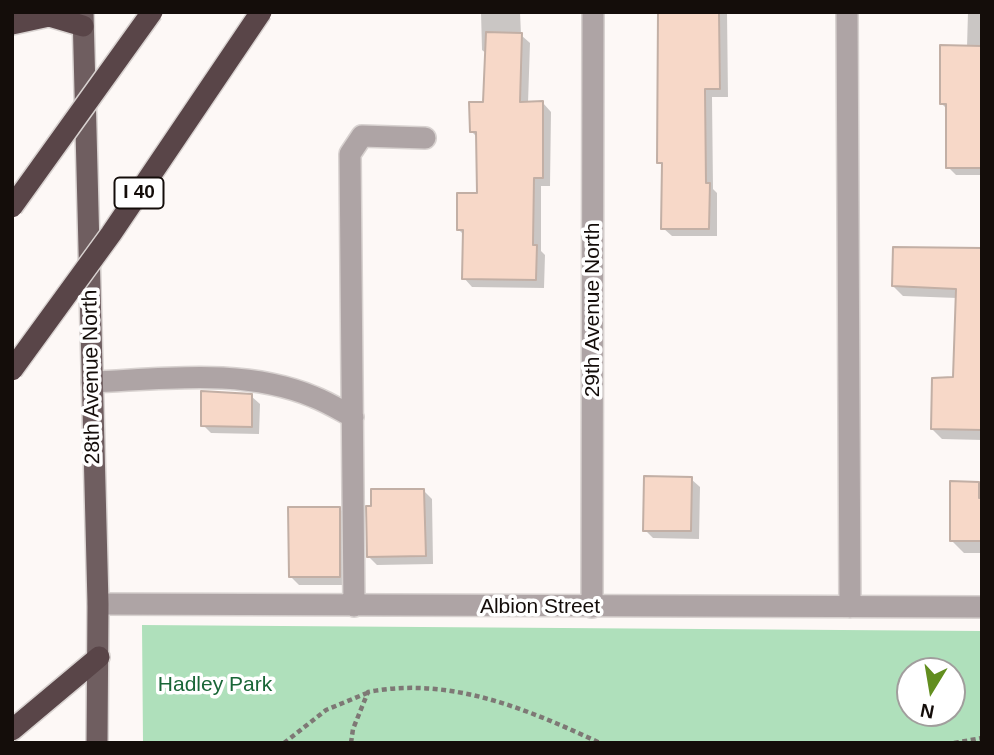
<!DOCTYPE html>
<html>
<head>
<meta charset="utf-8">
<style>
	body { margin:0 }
	#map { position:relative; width:994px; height:755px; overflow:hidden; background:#fdf8f6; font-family:Arial,sans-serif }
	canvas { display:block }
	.frame { position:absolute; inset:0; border:14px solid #140d0a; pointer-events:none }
	.north { position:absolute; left:896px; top:657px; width:70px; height:70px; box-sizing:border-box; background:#fff; border:2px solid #a19e9d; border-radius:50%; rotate:191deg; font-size:19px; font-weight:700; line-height:28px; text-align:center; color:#140d0a }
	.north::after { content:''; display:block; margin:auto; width:24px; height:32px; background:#628e1f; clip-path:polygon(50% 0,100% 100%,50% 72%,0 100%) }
</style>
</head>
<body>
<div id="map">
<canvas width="994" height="755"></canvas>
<div class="frame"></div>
<div class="north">N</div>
</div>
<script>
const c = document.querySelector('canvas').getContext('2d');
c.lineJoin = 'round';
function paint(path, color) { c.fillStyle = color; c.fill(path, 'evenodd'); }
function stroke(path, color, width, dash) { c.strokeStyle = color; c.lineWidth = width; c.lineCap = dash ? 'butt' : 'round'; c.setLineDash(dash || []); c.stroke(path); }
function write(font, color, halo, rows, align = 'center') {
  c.font = font + ' Arial,sans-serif'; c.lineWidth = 7; c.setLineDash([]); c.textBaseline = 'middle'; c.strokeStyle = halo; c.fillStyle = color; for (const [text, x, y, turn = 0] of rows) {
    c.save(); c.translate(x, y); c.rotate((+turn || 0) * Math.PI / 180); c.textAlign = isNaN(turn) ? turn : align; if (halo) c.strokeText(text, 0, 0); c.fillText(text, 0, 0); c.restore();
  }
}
const green = new Path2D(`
	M142 625 982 631V743H143ZM910 671H952V713H910Z`);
const shadow = new Path2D(`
	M481 12H520L521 35 530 43 528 103H543L551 112 550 186H541V251L545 255 544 288 472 287 464 278 465 236 458 229 479 195 478 138 471 131 485 104 487 54 482 50Z
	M659 12H727L728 97H712L713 189 717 193V236H672L663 228 664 167 659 162Z
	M968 12H982V175H956L948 167V110L941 103 967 47Z
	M982 250V440L942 439 932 429 954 379 957 298 903 296 893 286Z
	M251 396 260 404 259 434 211 433 203 425Z
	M691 479 700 487 699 539 653 538 645 530Z
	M979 484 982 487V553H964L952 541Z
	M423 490 432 499 433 564 377 565 368 556Z
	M339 508 348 517V585H299L291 577Z`);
const building = new Path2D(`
	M658 12H719L720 89H705L706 183H710L709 229H661L662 163H657Z
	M486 32 522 33 520 102 543 101V178H534L533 245H537L536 280 462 279 463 230H457V193H477L476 132H470L469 102H483Z
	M940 45 982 46V168H946V104H940Z
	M893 247 982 248V430L931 429 932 378 953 377 956 289 892 286Z
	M201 391 252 394V427L201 426Z
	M644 476 692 477 691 531H643Z
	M950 481 979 482V498H982V541H950Z
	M371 489H424L426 556 367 557 366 506H371Z
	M288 507H340V577H289Z`);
const path = new Path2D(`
	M284 743 326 710 367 693
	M351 743 353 729 368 692C450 676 527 709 600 743
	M954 743 982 738`);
const minor = new Path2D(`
	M847 12 850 607
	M92 382C165 379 244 368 314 397 327 402 340 410 353 417
	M98 604 982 607
	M354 606 350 154 362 136 425 138
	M592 607 593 12`);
const major = new Path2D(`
	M83 12 98 604 97 743`);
const highway = new Path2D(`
	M12 24 49 16 83 26
	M12 730 99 657`);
const highwayBridge = new Path2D(`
	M12 207 152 12
	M12 370 111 234 261 12`);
const shields = [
	[139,193,49]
];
const shieldNames = [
	["I 40",139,193]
];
const streetNames = [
	["29th Avenue North",593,310,-90],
	["28th Avenue North",92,377,-91],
	["Albion Street",540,607]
];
const parkNames = [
	["Hadley Park",215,685]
];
paint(green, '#afe0bb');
paint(shadow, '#0003');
paint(building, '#f7d8c8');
stroke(building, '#c2afa5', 2);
stroke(minor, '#d8d2d0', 24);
stroke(major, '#d8d2d0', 24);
stroke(highway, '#d8d2d0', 24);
stroke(path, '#7e7875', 4.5, [5, 3.5]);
stroke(minor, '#aea4a5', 21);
stroke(major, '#6f5e60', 21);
stroke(highway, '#594548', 21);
stroke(highwayBridge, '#d8d2d0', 24, []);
stroke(highwayBridge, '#594548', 21);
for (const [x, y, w] of shields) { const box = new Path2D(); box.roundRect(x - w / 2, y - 15.5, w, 31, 5); c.fillStyle = '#fff'; c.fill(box); stroke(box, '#140d0a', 2); }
write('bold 19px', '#140d0a', null, shieldNames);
write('21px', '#140d0a', '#fff', streetNames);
write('21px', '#196637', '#fff', parkNames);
</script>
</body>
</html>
